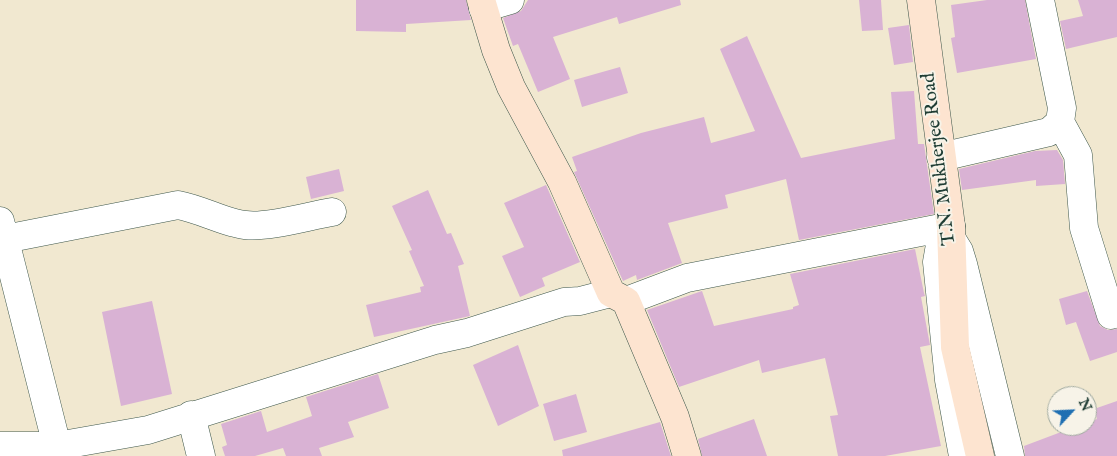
<!DOCTYPE html>
<html>
<head>
<meta charset="utf-8">
<style>
	body { margin:0 }
	#map { position:relative; width:1117px; height:456px; overflow:hidden; background:#f1e8d0; font-family:"IM FELL English",serif }
	canvas { display:block }
	.north { position:absolute; left:1047px; top:386px; width:50px; height:50px; box-sizing:border-box; background:#f7f3e8; border:1px solid #a1aaa0; border-radius:50%; rotate:65deg; font-size:14px; font-weight:700; line-height:20px; text-align:center; color:#1f3d34 }
	.north::after { content:''; display:block; margin:auto; width:18px; height:22px; background:#1f6fb2; clip-path:polygon(50% 0,100% 100%,50% 72%,0 100%) }
</style>
</head>
<body>
<div id="map">
<canvas width="1117" height="456"></canvas>
<div class="north">N</div>
</div>
<script>
const c = document.querySelector('canvas').getContext('2d');
c.lineJoin = 'round';
function paint(path, color) { c.fillStyle = color; c.fill(path, 'evenodd'); }
function stroke(path, color, width, dash) { c.strokeStyle = color; c.lineWidth = width; c.lineCap = dash ? 'butt' : 'round'; c.setLineDash(dash || []); c.stroke(path); }
function write(font, color, halo, rows, align = 'center') {
  c.font = font + ' "IM FELL English",serif'; c.lineWidth = 4; c.setLineDash([]); c.textBaseline = 'middle'; c.strokeStyle = halo; c.fillStyle = color; for (const [text, x, y, turn = 0] of rows) {
    c.save(); c.translate(x, y); c.rotate((+turn || 0) * Math.PI / 180); c.textAlign = isNaN(turn) ? turn : align; if (halo) c.strokeText(text, 0, 0); c.fillText(text, 0, 0); c.restore();
  }
}
const building = new Path2D(`
	M356 0H466L471 20 406 24V32L356 31Z
	M528 0H680L681 5 619 24 617 17 553 37 570 79 538 92 518 44 513 46 503 18 521 11Z
	M859 0H881L883 30 862 31Z
	M987 0H1025L1036 59 957 73 951 38 955 37 951 5Z
	M1078 0H1117V37L1066 49 1060 21 1083 16Z
	M909 25 913 62 894 65 888 28Z
	M747 36 801 158 895 139 891 92 914 91 918 144H924L934 214 799 240 786 179 725 195 728 208 668 223 682 263 637 280 636 275 623 281 574 172 577 171 572 157 641 133 704 117 711 143 755 131 720 49Z
	M620 67 628 93 582 107 574 80Z
	M1057 150 1063 160 1065 184 1036 186V180L962 190 959 169 1035 151Z
	M339 169 344 191 311 199 306 177Z
	M546 185 580 262 542 278 545 286 520 297 502 256 524 247 504 203Z
	M428 190 447 234 451 233 464 264 458 266 470 316 374 337 366 305 421 292 420 287 424 286 409 251 412 250 392 206Z
	M915 249 924 293 925 296 921 297 930 345 920 347 941 446 885 456H838L830 416 838 415 825 358 762 373 759 360 679 387 647 310 702 291 714 326 793 309V307L799 305 790 274Z
	M1087 291 1100 326 1108 330 1117 329V352L1090 361 1076 322 1066 325 1059 299Z
	M152 301 172 394 121 406 102 312Z
	M518 345 539 406 498 426 473 365Z
	M378 374 389 408 348 422 354 437 319 448 322 456H286L283 448 255 456H225L222 447 227 445 221 424 261 411 267 432 312 416 306 397Z
	M576 394 587 432 554 441 543 404Z
	M1117 401V456H1025L1024 446 1077 426H1087V422L1097 419 1094 409Z
	M754 419 767 456H702L698 439Z
	M660 422 671 456H563L562 450Z`);
const street = new Path2D(`
	M483 8 510 0
	M1060 122 1078 155 1084 228 1111 315
	M941 157 1049 132 1060 122 1062 108 1040 0
	M0 221 57 446 148 430 435 340 467 333 564 302 580 301 611 293
	M5 239 178 205C200 209 226 223 245 225 268 228 308 216 332 212
	M626 301 687 278 951 226
	M191 415 201 456
	M0 446H57
	M963 456 949 380 937 262 940 245 951 238 959 251 963 264 1010 456`);
const secondary = new Path2D(`
	M481 0 496 50 511 87 562 182 611 293 626 301 675 417 687 456
	M921 0 951 226 955 347 980 456`);
const streetNames = [
	["T.N. Mukherjee Road",940,159,-97]
];
paint(building, '#d9b2d4');
stroke(street, '#3e574b', 29);
stroke(secondary, '#3e574b', 29);
stroke(street, '#fff', 28);
stroke(secondary, '#fde4d0', 28);
write('19px', '#1f3d34', '#f7f3e8', streetNames);
</script>
</body>
</html>
